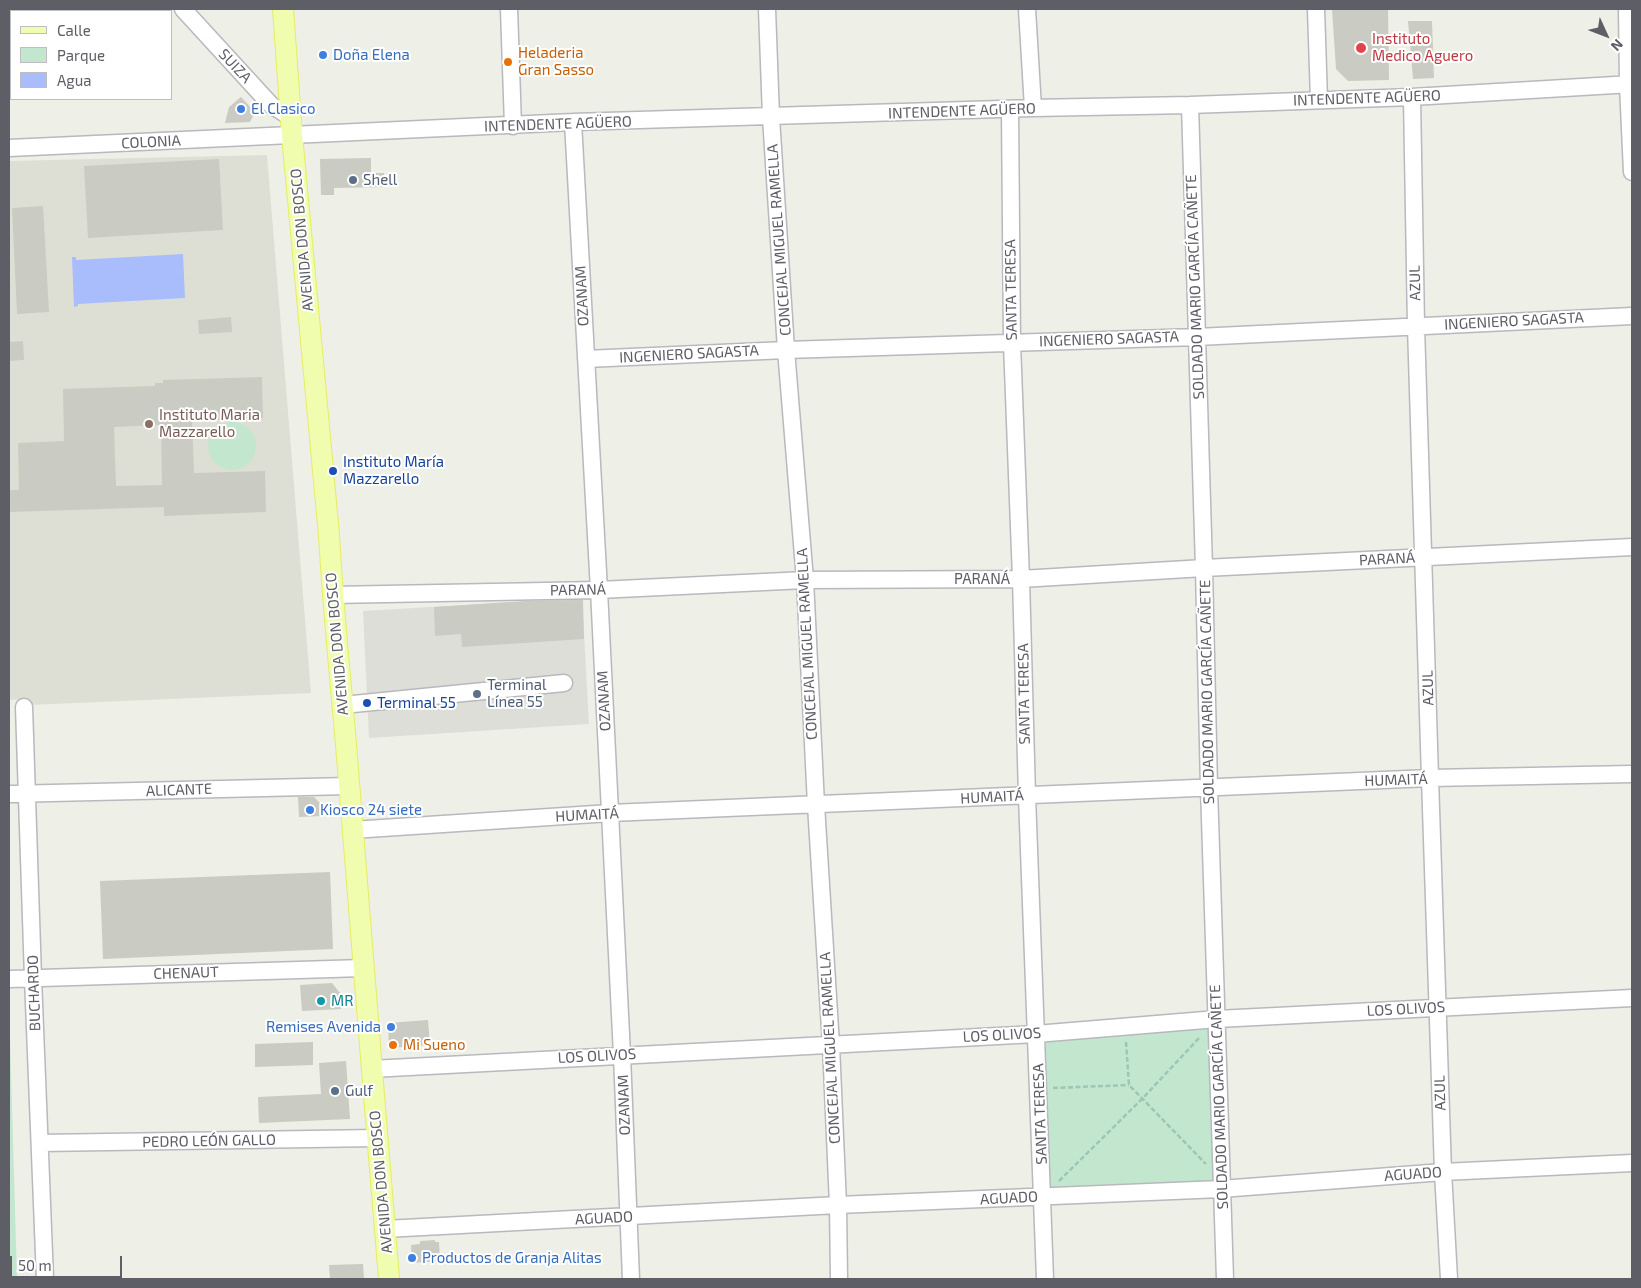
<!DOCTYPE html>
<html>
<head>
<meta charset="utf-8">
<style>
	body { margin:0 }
	#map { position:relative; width:1641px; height:1288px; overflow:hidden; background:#eeefe6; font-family:"Exo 2",sans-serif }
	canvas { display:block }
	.frame { position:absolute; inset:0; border:10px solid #5d5e66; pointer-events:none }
	.legend { position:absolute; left:10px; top:10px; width:162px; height:90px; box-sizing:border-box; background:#fff; border:1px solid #bebfc2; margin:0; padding:6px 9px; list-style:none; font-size:15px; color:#5d5e66 }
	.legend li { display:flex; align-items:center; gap:10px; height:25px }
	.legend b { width:25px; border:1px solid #bebfc2 }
	.north { position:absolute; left:1581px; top:10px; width:50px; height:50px; -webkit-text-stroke:4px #fff; paint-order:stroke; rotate:133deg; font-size:14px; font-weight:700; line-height:20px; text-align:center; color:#5d5e66 }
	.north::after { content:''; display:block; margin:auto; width:18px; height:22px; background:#5d5e66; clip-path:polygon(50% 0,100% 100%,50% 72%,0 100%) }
	.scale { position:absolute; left:10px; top:1256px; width:112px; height:22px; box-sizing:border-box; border:2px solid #5d5e66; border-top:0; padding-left:6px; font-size:15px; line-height:18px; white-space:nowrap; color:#5d5e66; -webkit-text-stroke:4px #fff; paint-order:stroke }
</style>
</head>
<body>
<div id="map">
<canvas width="1641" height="1288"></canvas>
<div class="frame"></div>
<ul class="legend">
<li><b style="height:6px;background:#f0fdae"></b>Calle</li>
<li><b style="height:14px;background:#c3e6ce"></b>Parque</li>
<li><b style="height:14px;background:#a9bdfc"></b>Agua</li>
</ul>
<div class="north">N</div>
<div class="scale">50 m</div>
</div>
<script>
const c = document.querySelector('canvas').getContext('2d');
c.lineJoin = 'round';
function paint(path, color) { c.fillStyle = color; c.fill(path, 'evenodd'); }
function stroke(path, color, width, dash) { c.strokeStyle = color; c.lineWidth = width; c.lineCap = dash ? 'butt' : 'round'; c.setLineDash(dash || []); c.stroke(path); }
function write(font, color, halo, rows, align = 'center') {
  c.font = font + ' "Exo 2",sans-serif'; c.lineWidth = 4; c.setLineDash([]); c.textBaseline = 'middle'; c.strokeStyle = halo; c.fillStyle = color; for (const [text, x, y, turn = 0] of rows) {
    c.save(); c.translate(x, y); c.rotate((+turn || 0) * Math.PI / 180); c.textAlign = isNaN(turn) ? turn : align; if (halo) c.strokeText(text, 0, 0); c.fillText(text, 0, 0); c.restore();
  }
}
const industrial = new Path2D(`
	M582 598 589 724 369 738 363 611Z`);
const education = new Path2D(`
	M267 155 311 693 29 705V699L9 700V161Z`);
const green = new Path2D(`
	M208 446a24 24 0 1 1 48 0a24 24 0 1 1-48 0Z
	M9 1003 17 1279H9Z
	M1217 1019 1221 1189 1043 1196 1036 1034Z`);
const water = new Path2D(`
	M183 254 185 298 78 304V306L74 307 72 257H76V260Z`);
const building = new Path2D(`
	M1332 9H1388L1389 80 1348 81 1336 69Z
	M1408 21H1432L1434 78 1413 79Z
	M241 97 255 112 250 122 225 123 229 107Z
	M371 158V173H384L385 187 334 188V195H321L320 159Z
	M219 159 223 230 88 238 84 166Z
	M43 206 49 312 17 314 12 208Z
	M231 317 232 332 199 334 198 320Z
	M23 341 24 360 9 361V342Z
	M262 377 263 418 192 421 194 473 265 471 266 512 164 516V507L9 512V490H19L18 443 64 441 63 389 155 386V383H163V380ZM161 425 162 485 116 486 114 427Z
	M583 600 584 639 462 647 461 634 435 636 434 607 526 601Z
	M298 797H314L322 805 323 816 299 817Z
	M330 872 333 949 103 959 100 881Z
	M332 983 340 993 341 1009 302 1011 300 985Z
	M428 1020 430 1045 389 1048 388 1023Z
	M313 1042V1065L255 1067V1044Z
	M346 1061 350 1119 259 1123 258 1097 321 1094 319 1063Z
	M435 1240V1242H439L440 1261 412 1263 411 1245 420 1244V1241Z
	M363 1264 364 1279H330L329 1265Z`);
const path = new Path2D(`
	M1126 1042 1129 1085 1206 1164
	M1053 1088 1129 1085
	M1059 1181 1142 1099 1200 1037`);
const minor = new Path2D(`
	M183 9 271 105 292 118
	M509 9 513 126
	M767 9 771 117 786 350 805 580 816 805 831 1045 838 1205 839 1279
	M1027 9 1033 108
	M1316 9 1319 100
	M1627 9 1628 85 1632 172
	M1412 97 1416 326 1430 778 1443 1172 1449 1279
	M1190 105 1204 568 1209 788 1225 1279
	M1010 109 1012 343 1021 579 1027 796 1045 1279
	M573 122 599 590 622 1055 631 1279
	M9 148 573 122 1033 108 1190 105 1412 97 1632 84
	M586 359 786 350 1197 337 1632 316
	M332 595 599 590 805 580 1021 579 1204 568 1632 547
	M343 705 564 683
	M24 707 33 978 45 1279
	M9 794 349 786
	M352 830 610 813 1430 778 1632 774
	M9 979 363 968
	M371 1069 1036 1034 1217 1019 1632 998
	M40 1143 378 1138
	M385 1229 838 1205 1221 1189 1443 1172 1632 1163`);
const major = new Path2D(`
	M283 9 292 135 329 535C333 609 341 683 347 757 360 931 375 1105 389 1279`);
const markers = [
	[1361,48,6,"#e0444e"],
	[323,55,5,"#3f7fe0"],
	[508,62,5,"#e8710a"],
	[241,109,5,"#3f7fe0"],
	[353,180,5,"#5c6f8a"],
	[149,424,5,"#8d6e63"],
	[333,471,5,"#1a4fb4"],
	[477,694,5,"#5c6f8a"],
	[367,703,5,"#1a4fb4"],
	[310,810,5,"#3f7fe0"],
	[321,1001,5,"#0f9aa8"],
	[391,1027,5,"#3f7fe0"],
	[393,1045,5,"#e8710a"],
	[335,1091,5,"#5c6f8a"],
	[412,1258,5,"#3f7fe0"]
];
const healthNames = [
	["Instituto",1372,39],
	["Medico Aguero",1372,56]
];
const foodNames = [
	["Heladeria",518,53],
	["Gran Sasso",518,70],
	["Mi Sueno",403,1045]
];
const shopNames = [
	["Doña Elena",333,55],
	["El Clasico",251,109],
	["Kiosco 24 siete",320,810],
	["Remises Avenida",381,1027,"right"],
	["Productos de Granja Alitas",422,1258]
];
const streetNames = [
	["SUIZA",235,66,47],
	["INTENDENTE AGÜERO",1367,98,-2],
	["INTENDENTE AGÜERO",962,111,-2],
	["INTENDENTE AGÜERO",558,124,-2],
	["COLONIA",151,142,-3],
	["AVENIDA DON BOSCO",302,240,-95],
	["CONCEJAL MIGUEL RAMELLA",779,240,-94],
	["AZUL",1415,283,-91],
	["SOLDADO MARIO GARCÍA CAÑETE",1195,287,-92],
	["SANTA TERESA",1011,290,-91],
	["OZANAM",582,296,-93],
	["INGENIERO SAGASTA",1514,321,-3],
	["INGENIERO SAGASTA",1109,339,-2],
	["INGENIERO SAGASTA",689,354,-3],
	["PARANÁ",1387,559,-3],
	["PARANÁ",982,579],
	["PARANÁ",578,590,-1],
	["AVENIDA DON BOSCO",337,644,-95],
	["CONCEJAL MIGUEL RAMELLA",807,644,-93],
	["AZUL",1428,688,-92],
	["SOLDADO MARIO GARCÍA CAÑETE",1207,692,-91],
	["SANTA TERESA",1024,694,-91],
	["OZANAM",604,701,-93],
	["HUMAITÁ",1396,780,-2],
	["ALICANTE",179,790,-2],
	["HUMAITÁ",992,797,-3],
	["HUMAITÁ",587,815,-3],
	["CHENAUT",186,973,-2],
	["BUCHARDO",34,993,-92],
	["LOS OLIVOS",1406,1009,-3],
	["LOS OLIVOS",1002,1035,-3],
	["CONCEJAL MIGUEL RAMELLA",830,1048,-93],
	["LOS OLIVOS",597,1056,-3],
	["AZUL",1440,1093,-92],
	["SOLDADO MARIO GARCÍA CAÑETE",1219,1097,-92],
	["OZANAM",624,1105,-92],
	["SANTA TERESA",1040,1114,-92],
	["PEDRO LEÓN GALLO",209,1141,-1],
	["AGUADO",1413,1174,-4],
	["AVENIDA DON BOSCO",381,1182,-95],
	["AGUADO",1009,1198,-3],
	["AGUADO",604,1218,-3]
];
const serviceNames = [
	["Shell",363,180],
	["Terminal",487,685],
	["Línea 55",487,702],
	["Gulf",345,1091]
];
const educationNames = [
	["Instituto Maria",159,415],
	["Mazzarello",159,432]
];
const transitNames = [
	["Instituto María",343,462],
	["Mazzarello",343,479],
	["Terminal 55",377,703]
];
const cultureNames = [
	["MR",331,1001]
];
paint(industrial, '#deded8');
paint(education, '#dedfd4');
paint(green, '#c3e6ce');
paint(water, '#a9bdfc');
paint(building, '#cacbc2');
stroke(minor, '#b8b8bf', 19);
stroke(major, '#e7ed61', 22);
stroke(path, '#9dc6b6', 2.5, [5, 2.5]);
stroke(minor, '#fff', 16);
stroke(major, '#f0fdae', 20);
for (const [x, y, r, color] of markers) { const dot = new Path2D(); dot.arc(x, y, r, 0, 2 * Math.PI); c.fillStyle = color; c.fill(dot); stroke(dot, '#fff', 2); }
write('15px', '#be3a42', '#fff', healthNames, 'left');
write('15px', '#c56008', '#fff', foodNames, 'left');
write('15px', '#366cbe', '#fff', shopNames, 'left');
write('15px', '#5d5e66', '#fff', streetNames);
write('15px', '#4e5e75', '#fff', serviceNames, 'left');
write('15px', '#785e54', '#fff', educationNames, 'left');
write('15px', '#164399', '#fff', transitNames, 'left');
write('15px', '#0d838f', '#fff', cultureNames, 'left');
</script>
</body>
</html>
